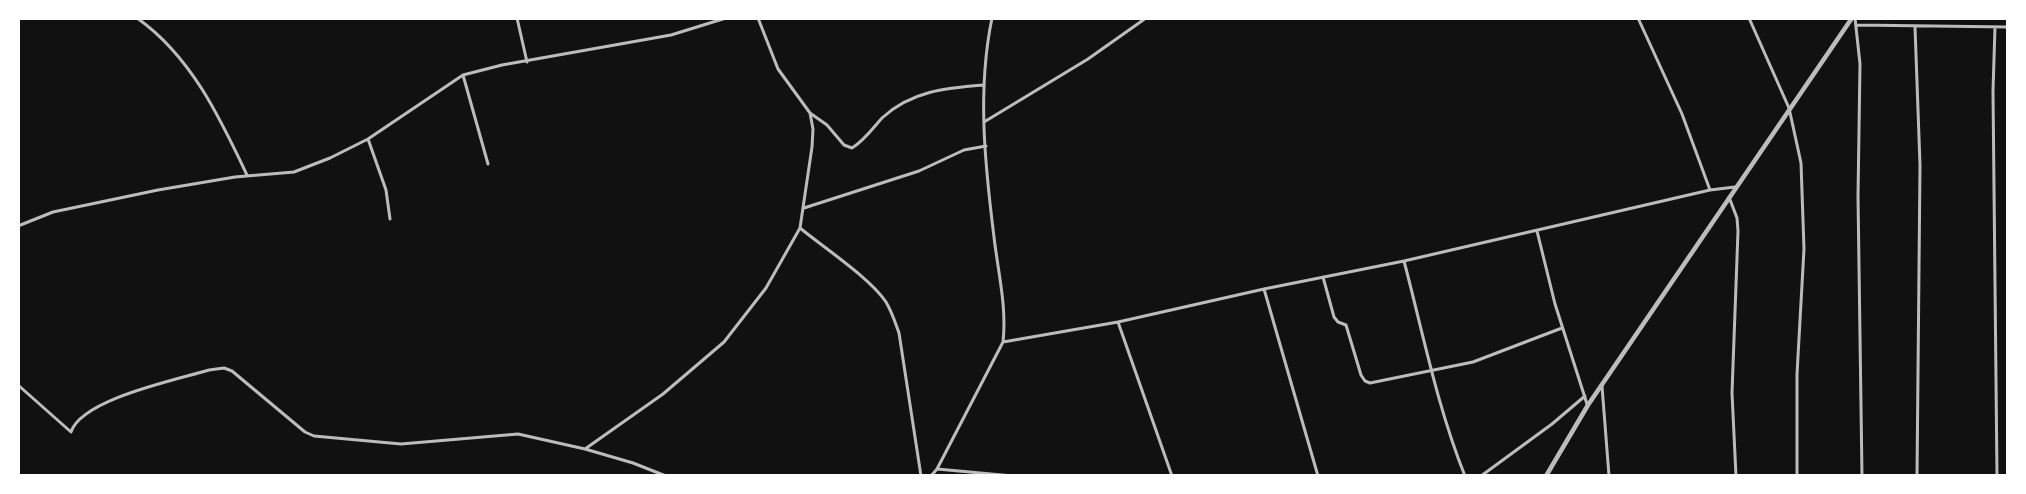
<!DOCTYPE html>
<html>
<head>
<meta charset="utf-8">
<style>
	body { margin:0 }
	#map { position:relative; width:2026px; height:494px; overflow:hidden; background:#111; font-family:"DM Sans",sans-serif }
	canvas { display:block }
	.frame { position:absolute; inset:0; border:20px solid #fff; pointer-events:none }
</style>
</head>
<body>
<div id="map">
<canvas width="2026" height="494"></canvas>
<div class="frame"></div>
</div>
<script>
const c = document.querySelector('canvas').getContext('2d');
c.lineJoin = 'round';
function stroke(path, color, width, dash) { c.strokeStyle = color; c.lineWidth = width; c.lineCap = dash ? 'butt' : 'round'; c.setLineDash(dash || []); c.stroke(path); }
const minor = new Path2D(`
	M137 18C191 56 220 118 247 175
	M517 18 527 62
	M1638 18 1682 114 1710 190
	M1749 18 1789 108 1801 163 1804 249 1797 374V476
	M1855 18 1860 64 1858 196 1862 476
	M1857 25 2008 27
	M1915 27 1920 165 1917 476
	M1995 27 1993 91 1997 476
	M463 75 488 164
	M810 113 827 125 844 145 852 148C864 141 873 128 882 118 911 91 946 88 983 85
	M984 122 1088 59 1146 18
	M368 139 386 190 390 219
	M1729 197 1737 218 1738 231 1732 393 1736 476
	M804 208 919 171 964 150 986 146
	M18 226 53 212 158 190 235 177 294 172 330 158 368 139 463 75 502 65 671 35 726 18
	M800 228C823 247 870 278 886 302 892 312 895 322 899 333L921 476
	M1537 231 1555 304 1587 404
	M1404 261C1423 333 1437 406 1465 476
	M1323 277 1334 317 1338 322 1346 325 1361 375 1365 381 1370 383 1473 362 1562 328
	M1264 289 1318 476
	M1118 322 1172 476
	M1003 342 1118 322 1264 289 1404 261 1710 190 1735 187
	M18 385 71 432C82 399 176 380 209 370L224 368 232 371 305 432 314 436 401 444 518 434 585 449 633 463 666 476
	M1602 386 1609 476
	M585 449 663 394 724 342 766 288 800 228 812 147 813 129 810 113 778 69 758 18
	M937 469 1013 476
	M931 476 937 469 1003 342C1007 307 998 272 994 237 985 165 977 90 992 18
	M1481 476 1552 424 1585 396`);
const tertiary = new Path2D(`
	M1546 476 1588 405 1852 18`);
stroke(minor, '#bcbcbc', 3);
stroke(tertiary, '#bcbcbc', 4.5);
</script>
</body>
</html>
